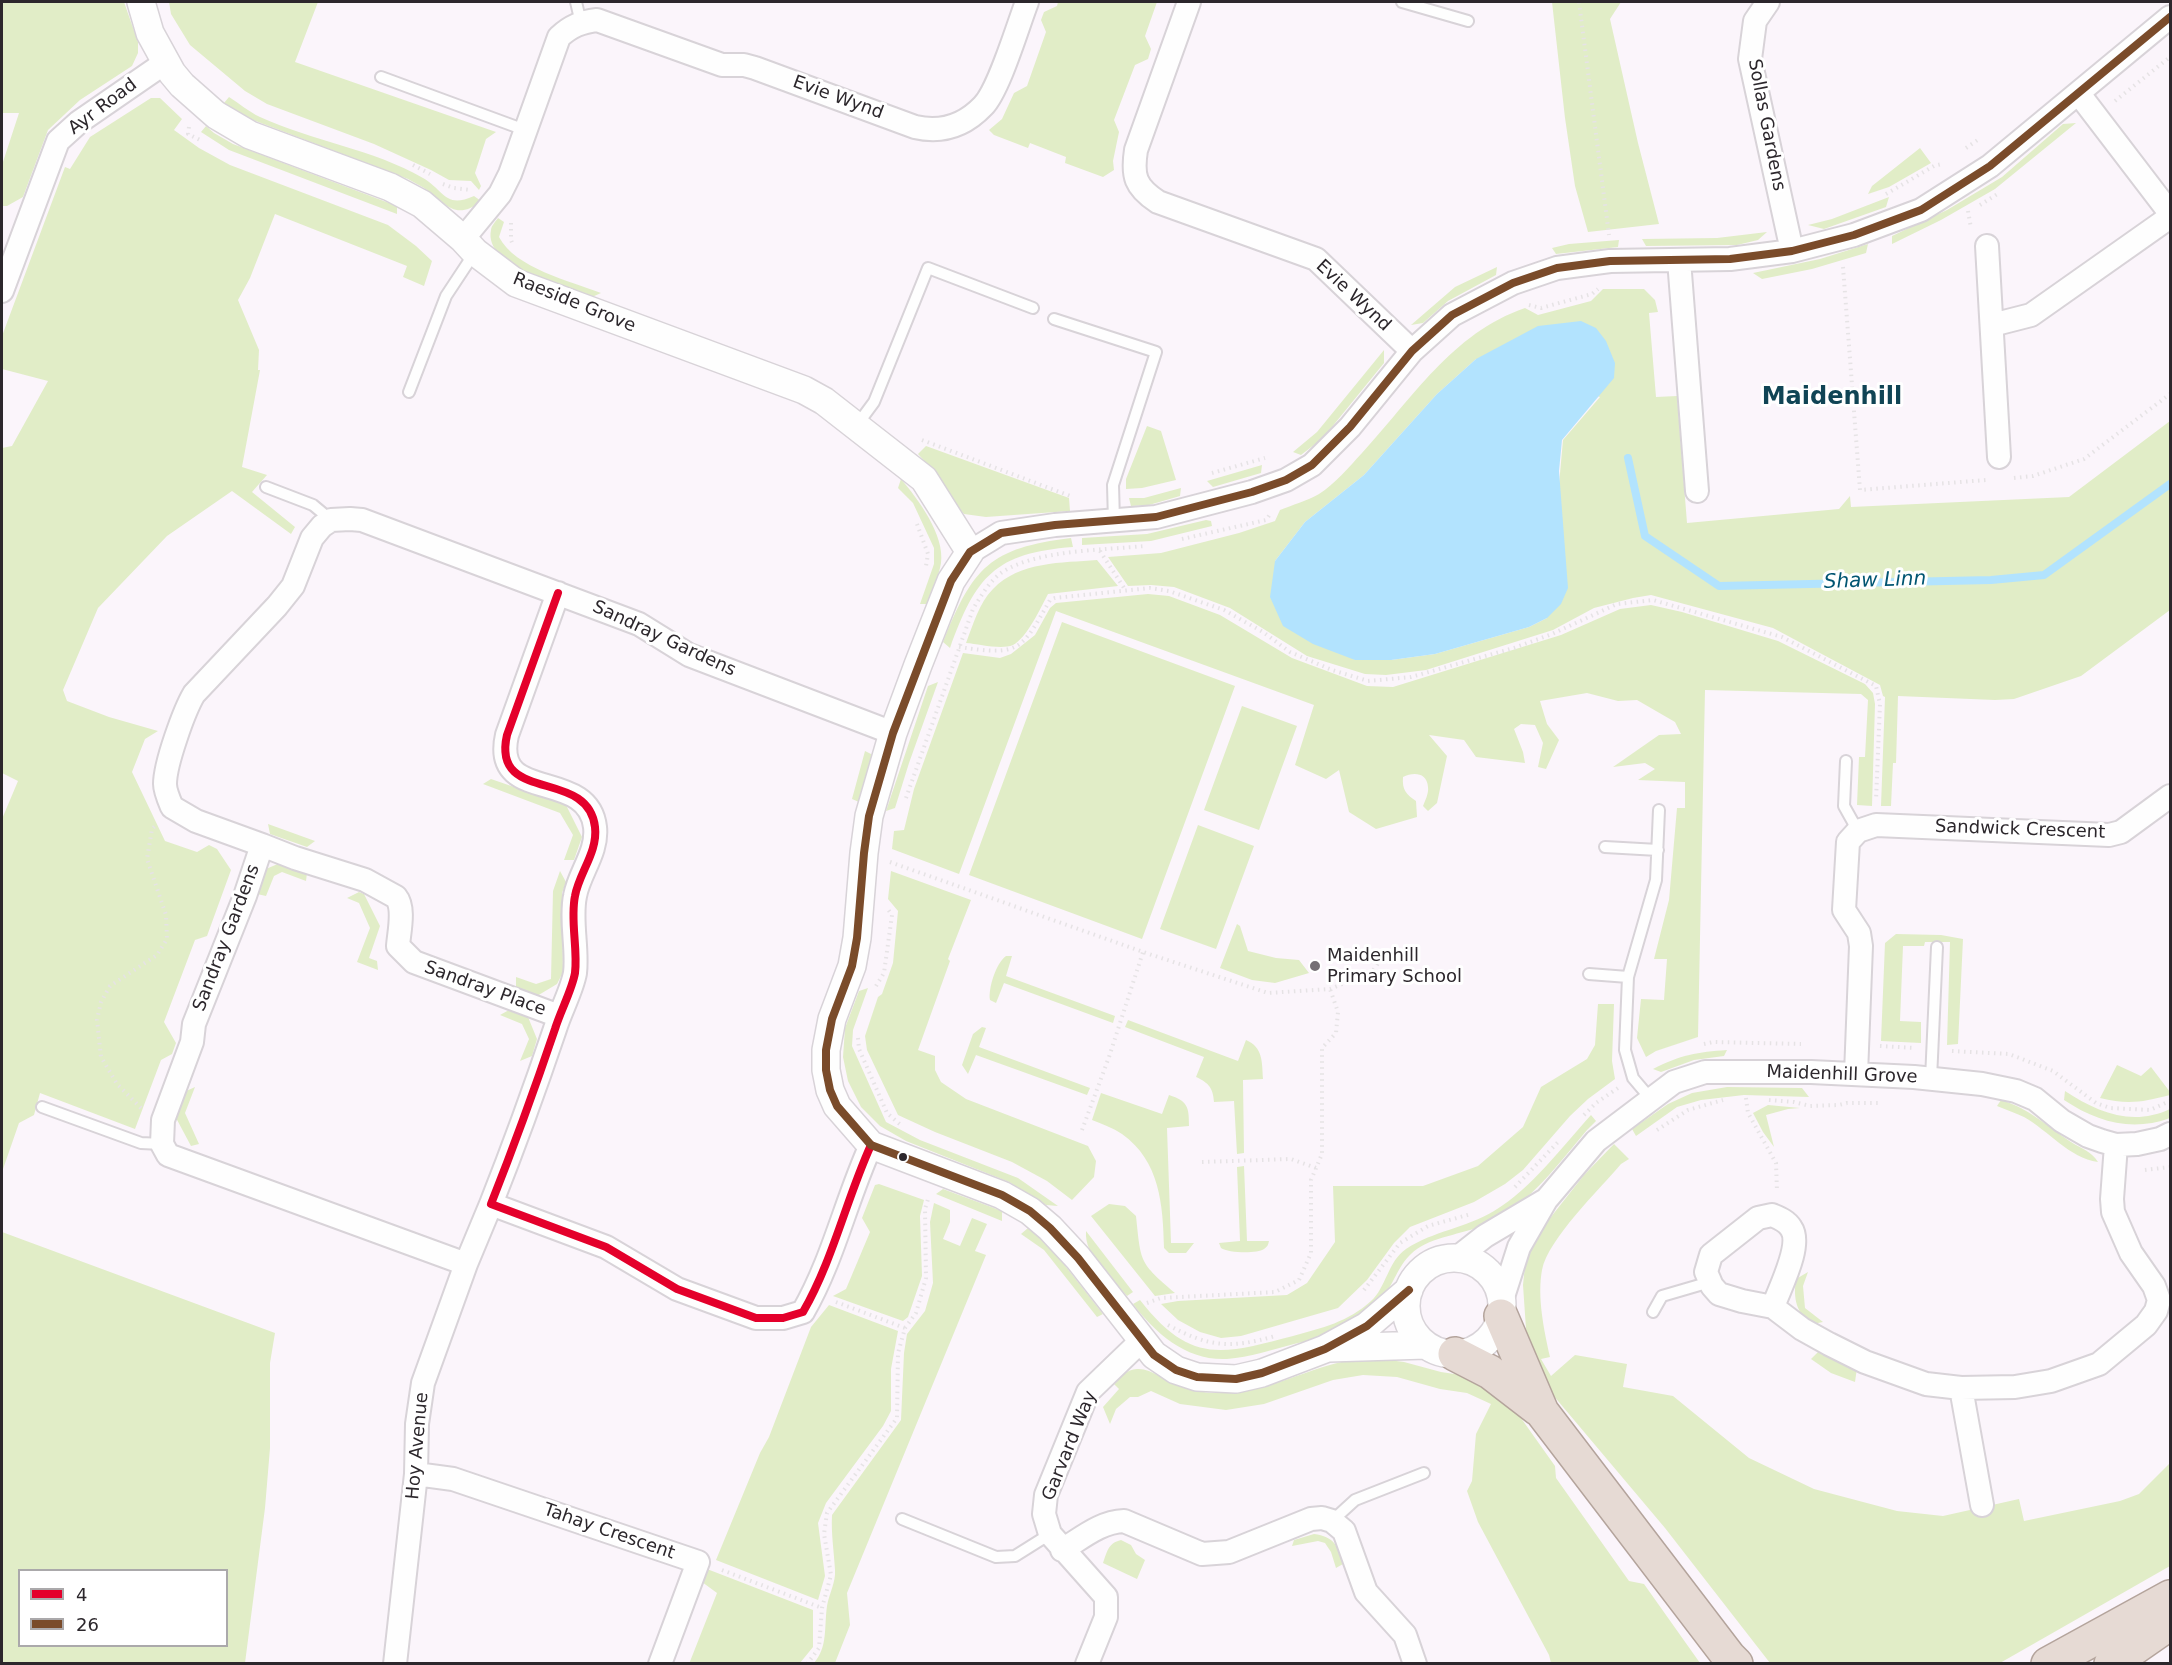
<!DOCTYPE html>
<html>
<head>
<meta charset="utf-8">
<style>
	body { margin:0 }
	#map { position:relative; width:2172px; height:1665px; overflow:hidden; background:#fbf5fb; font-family:"DejaVu Sans",sans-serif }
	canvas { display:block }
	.frame { position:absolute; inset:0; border:3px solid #2c272c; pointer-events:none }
	.legend { position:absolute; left:18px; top:1569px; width:210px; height:78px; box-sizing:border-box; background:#fff; border:2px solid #aba9ab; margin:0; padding:8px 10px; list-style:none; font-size:18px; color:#2c272c }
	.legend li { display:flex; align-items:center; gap:12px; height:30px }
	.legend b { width:30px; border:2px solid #aba9ab }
</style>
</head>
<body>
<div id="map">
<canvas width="2172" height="1665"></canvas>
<div class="frame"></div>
<ul class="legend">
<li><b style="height:8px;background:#e4002b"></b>4</li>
<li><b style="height:8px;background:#7a4b2a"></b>26</li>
</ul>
</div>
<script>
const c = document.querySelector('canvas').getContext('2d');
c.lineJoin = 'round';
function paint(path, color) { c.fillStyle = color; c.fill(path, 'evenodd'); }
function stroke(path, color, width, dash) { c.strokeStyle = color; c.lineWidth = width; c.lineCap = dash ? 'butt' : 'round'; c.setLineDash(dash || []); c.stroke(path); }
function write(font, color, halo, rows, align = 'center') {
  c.font = font + ' "DejaVu Sans",sans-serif'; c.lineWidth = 6; c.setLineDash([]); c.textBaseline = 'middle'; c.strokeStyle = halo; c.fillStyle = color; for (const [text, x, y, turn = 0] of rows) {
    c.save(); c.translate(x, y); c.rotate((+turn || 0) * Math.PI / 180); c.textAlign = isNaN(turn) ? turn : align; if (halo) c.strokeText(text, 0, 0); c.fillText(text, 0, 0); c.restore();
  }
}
const green = new Path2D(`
	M2 2H124L138 42V53L132 66 80 100 48 130 23 197 7 206H2V165L19 113H2Z
	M169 2H318L295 62 496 132 486 139 475 173 481 186 479 190 471 181 449 180 431 170 374 144 267 104 245 91 190 45 171 14Z
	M1058 2H1157L1145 36 1151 49 1148 59 1135 65 1114 120 1119 132 1113 161 1114 170 1103 177 1065 163 1066 157 1030 143 1028 148 994 135 989 130 1002 119 1014 93 1027 86 1046 32 1041 20 1044 12 1057 6Z
	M1552 2H1621L1610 19 1638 143 1659 224 1588 232 1575 186 1565 118Z
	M229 97C239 103 249 112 260 117 312 141 373 149 423 178 445 191 445 209 474 196L481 201C455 222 446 203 424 188 419 185 413 182 408 179L253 120 224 103Z
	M151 98H160L182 119 174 130 199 148 230 165 388 225 416 246 432 261 424 286 403 277 407 266 275 214 250 278 238 300 259 350 258 370H260L242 467 267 475 252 492 295 527 291 534 232 491 167 536 98 608 63 690 67 701 109 717 158 731 145 739 132 772 165 841 197 852 209 845 217 849 231 870 207 936 195 940 164 1022 176 1043 172 1054 161 1060 135 1129 40 1093 34 1115 19 1123 2 1172V819L18 781 2 773V448L12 446 48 381 2 369V336L65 167 70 169 90 137Z
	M2076 123 1995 189 1941 220 1892 244V236L1947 210 2002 177 2063 124Z
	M206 126 214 133 233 144 397 206V214L229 150 201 132Z
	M1920 148 1931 163 1889 187 1868 194 1872 186Z
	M1889 197 1886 207 1824 229 1808 225 1832 219Z
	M498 218 504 222 499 237C515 268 570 281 601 293L592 297C566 288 483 267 491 230 491 226 496 221 498 218Z
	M1767 232 1758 240 1737 245 1646 246 1642 239 1717 238Z
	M1619 240 1618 247 1556 254 1552 248 1569 244Z
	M1868 244 1866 253 1812 269 1762 279 1753 273 1820 259Z
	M1497 267 1496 275 1448 301 1423 323 1411 325 1455 287Z
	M1603 289H1644L1655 300 1658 312 1649 313 1656 397 1677 396 1687 523 1839 509 1850 496 1851 507 2069 497 2170 421V610L2081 676 2014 699 1995 700 1898 696 1896 763H1893L1891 806H1881L1885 697 1883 696 1880 685 1773 628 1651 595 1633 598 1594 608 1553 630 1426 670 1386 675 1365 674 1307 656 1230 608 1174 587 1151 585 1128 586 1108 557 1161 553 1239 533 1275 521 1280 510C1292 505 1307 501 1319 494 1335 484 1349 467 1362 453 1412 399 1452 333 1525 308L1538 315 1591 301ZM1476 359 1600 397 1563 440 1547 618 1529 627 1435 654 1391 660H1355L1275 561 1305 522 1364 475 1437 394Z
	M1384 350V363L1323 438 1301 455 1293 452 1317 432Z
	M1147 426 1161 431 1176 480 1142 488 1126 489V479Z
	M926 446 1069 498 1070 511 986 517 964 514 955 504 938 476 918 454Z
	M1262 465 1261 473 1213 487 1207 481Z
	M901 479C918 499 945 535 941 563 939 576 932 591 927 604H920L934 564V548L913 503 898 488Z
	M1181 488 1180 496 1149 505 1131 506 1129 498H1144Z
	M1206 520 1211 521 1212 526 1151 541 1082 545V538L1147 534Z
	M1071 538 1073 547C994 553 976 577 950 648L943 642C973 567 990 548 1071 538Z
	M1097 560 1118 586 1048 594C1041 607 1027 638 1013 645 1001 650 979 644 966 643 973 625 979 603 993 589 1020 561 1062 563 1097 560Z
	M1148 594 1169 596 1220 615 1292 658 1367 686 1393 687 1561 635 1620 609 1651 605 1682 612 1778 641 1865 684 1873 693 1875 704 1872 806 1857 805 1859 757H1865L1868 700 1861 694 1705 690 1698 1037 1656 1051 1646 1057 1637 1038 1641 999 1664 1000 1667 959H1654L1669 900 1677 808H1685V782L1638 780 1655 769 1645 763 1613 767 1659 735 1681 734 1675 722 1637 700 1618 701 1587 693 1540 701 1547 724 1559 740 1546 769 1538 767 1543 743 1535 725 1521 724 1514 729 1523 752 1525 763 1476 757 1464 740 1429 735 1447 756 1437 803 1428 811 1423 806C1425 801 1429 793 1428 787 1427 772 1413 772 1403 777 1402 790 1406 794 1416 801L1417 817 1376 829 1349 812 1339 770 1326 779 1295 765 1314 705 1056 611 959 874 892 849 894 831 904 830 914 789 963 653 1000 658 1011 654 1035 635 1050 608 1056 603Z
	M1062 622 1235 686 1142 939 969 875Z
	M938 682 909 763 895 808 886 811 928 686Z
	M1242 706 1297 726 1259 830 1204 810Z
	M865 751 873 755 859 802 852 799Z
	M491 779 566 805 582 837 574 860H564L573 835 560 813 483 784Z
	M268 824 315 841 307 847 270 834Z
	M1198 825 1254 846 1216 949 1160 929Z
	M280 863 307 873 306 881 282 872 274 876 266 896 257 894 266 869Z
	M560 871 566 882 562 893 563 972 557 984 537 996 516 987V977L536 984 551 979 553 891Z
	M891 871 971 900 948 959 950 961 918 1050 935 1056V1070L941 1082 966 1099 1088 1146 1096 1161 1094 1177 1072 1200 1047 1181 1012 1162 935 1132 898 1115 867 1050 865 1036 878 997 882 994 893 963 898 911 888 899Z
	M359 892 364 894 380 926 369 958 377 961 378 970 357 962 370 928 359 903 347 898Z
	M1237 924 1240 926 1248 951 1276 958 1299 960 1309 973 1275 983 1252 980 1220 968Z
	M1896 934 1941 935 1963 939 1958 1044 1947 1045 1950 942H1925L1924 946H1903L1900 1021 1921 1022V1043L1881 1041 1885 943Z
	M1006 956H1012L1006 976 1115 1016 1113 1023 1004 983 996 1003 990 1000C988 989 996 963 1006 956Z
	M868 988 853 1030 852 1046 886 1122 920 1140 1018 1178 1058 1206 1046 1205 1009 1182 906 1141 880 1126 861 1107 848 1081 843 1057 845 1028 859 991Z
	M1598 1004H1614L1612 1061 1615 1079 1588 1099 1570 1116 1523 1170 1505 1184 1474 1202 1410 1227 1394 1243 1367 1280 1338 1308 1241 1336 1221 1338 1200 1332 1178 1320 1161 1304 1178 1301 1287 1295 1307 1283 1335 1242 1333 1186H1423L1478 1166 1523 1127 1541 1087 1587 1059 1595 1045Z
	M509 1010 528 1017 537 1039 532 1056 520 1061 529 1039 522 1024 500 1015Z
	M1128 1020 1238 1061 1246 1040C1263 1047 1262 1062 1263 1079L1243 1080 1244 1153 1237 1154 1234 1101 1214 1102C1213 1088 1209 1083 1196 1077L1204 1057 1125 1027Z
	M982 1027 986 1028 979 1047 1090 1088 1087 1095 976 1055 968 1074 962 1065 973 1034Z
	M1727 1050 1724 1056 1694 1060 1661 1072 1653 1069C1680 1055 1698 1052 1727 1050Z
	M2117 1065 2141 1076 2151 1067 2170 1092V1095C2143 1102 2128 1105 2100 1098Z
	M195 1087 185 1113 199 1144 191 1146 175 1116 184 1092Z
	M1727 1087 1802 1088 1809 1097 1744 1095 1701 1100 1677 1107 1636 1136 1632 1129 1668 1104 1692 1093Z
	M2065 1091C2097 1112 2132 1127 2170 1109V1118C2132 1132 2097 1122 2064 1100Z
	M1101 1093 1162 1114 1169 1095C1188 1101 1189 1107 1189 1126L1167 1128 1171 1243H1194L1186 1253H1169L1164 1248C1163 1205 1160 1161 1122 1134 1113 1128 1102 1124 1092 1120Z
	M2001 1100C2030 1109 2047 1126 2071 1142 2082 1149 2091 1151 2098 1162 2069 1158 2049 1131 2024 1117 2016 1113 2006 1110 1997 1106Z
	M1768 1105 1800 1108 1788 1109 1766 1115 1774 1147 1763 1132 1753 1113Z
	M1591 1115 1596 1121 1587 1130C1558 1164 1531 1203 1489 1223 1466 1234 1438 1235 1417 1249 1400 1261 1397 1277 1386 1293 1382 1301 1366 1318 1359 1323 1347 1331 1309 1341 1294 1344 1272 1350 1250 1357 1227 1359 1187 1361 1156 1334 1133 1304L1140 1300C1190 1364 1221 1355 1293 1336 1322 1328 1348 1322 1371 1301 1386 1288 1388 1261 1406 1249 1433 1231 1466 1228 1494 1211 1532 1188 1561 1148 1591 1115Z
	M1614 1144 1629 1159 1621 1164C1600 1189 1548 1239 1542 1270 1537 1297 1544 1330 1550 1357L1541 1359 1551 1376 1575 1355 1627 1364 1623 1387 1673 1396 1749 1458 1814 1489 1897 1511 1943 1516 2019 1499 2024 1521 2120 1501 2139 1494 2170 1463V1566L2000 1663H1770L1665 1528 1542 1382 1531 1352 1526 1329 1523 1285 1525 1265 1532 1241 1584 1175Z
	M1244 1166 1247 1241H1269C1268 1245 1268 1246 1264 1249 1257 1254 1228 1253 1221 1248L1219 1243 1240 1241 1237 1167Z
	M879 1184 924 1200 920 1216 922 1276 908 1317 903 1321 833 1296 846 1289 870 1232 862 1218 875 1185Z
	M943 1189 1002 1211V1221L936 1194Z
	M934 1203 950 1210V1222L943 1239 960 1246 972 1218 987 1224 975 1251 986 1255 847 1593 850 1625 835 1663H814C828 1647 824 1627 827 1606 829 1594 836 1582 835 1570 834 1551 831 1534 832 1515L901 1420 904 1353 907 1334 925 1311 933 1283 930 1222Z
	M1109 1204 1125 1206 1136 1216C1141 1263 1139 1262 1175 1293L1155 1296 1091 1216Z
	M1028 1228 1049 1245 1103 1314 1097 1317 1044 1250 1021 1234Z
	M1086 1231 1133 1292 1127 1296C1111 1278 1084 1256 1086 1231Z
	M2 1232 275 1333 270 1363V1448L265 1508 245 1663H2ZM20 1570H226V1646H20Z
	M1808 1272 1803 1286 1805 1308 1823 1322 1813 1324C1796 1314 1793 1298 1796 1279Z
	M829 1305 898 1331 891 1369V1411L883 1426 826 1503 818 1523 825 1576 818 1600 716 1560 760 1453 769 1437 811 1327Z
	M1821 1349 1857 1368 1855 1382 1831 1373 1811 1359Z
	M1355 1359H1381L1404 1362 1441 1372 1474 1377 1506 1397 1555 1466 1556 1478 1629 1581 1644 1584 1700 1663H1551L1549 1655 1478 1522 1467 1491 1472 1481 1476 1434 1491 1404 1467 1393 1440 1389 1397 1377 1363 1375 1333 1380 1264 1404 1226 1410 1180 1404 1151 1391 1138 1397H1130L1116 1409 1110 1424 1103 1407 1119 1389 1113 1383C1120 1378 1127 1369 1137 1369 1151 1368 1166 1381 1179 1386 1190 1390 1204 1393 1216 1393 1264 1395 1308 1367 1355 1359Z
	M1314 1534C1334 1537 1338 1545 1343 1564L1336 1568 1331 1552 1325 1543 1318 1541 1292 1546 1294 1540Z
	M1121 1540 1131 1545 1136 1554 1145 1560 1137 1579 1103 1563C1107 1552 1108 1543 1121 1540Z
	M707 1569 813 1610V1647L800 1663 689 1664 717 1593 702 1582Z`);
const water = new Path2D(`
	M1581 321 1596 328 1606 341 1615 363 1614 378 1562 440 1559 471 1568 588 1561 604 1547 618 1529 627 1435 654 1391 660H1355L1313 644 1283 626 1270 597 1275 561 1305 522 1364 475 1437 394 1476 359 1538 326Z`);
const stream = new Path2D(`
	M1628 458 1645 536 1719 586 1991 580 2044 575 2170 484`);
const path = new Path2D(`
	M1579 2 1609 235
	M2115 101 2170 57
	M189 127 188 134 202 141
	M1966 148 1979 139
	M413 165 430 174
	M443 184 454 188 471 190
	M1886 194 1934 166 1942 164
	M1980 205 1999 193
	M1968 211 1971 228
	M511 223V240L513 245
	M1843 267 1860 490 1986 480
	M1529 305 1541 308 1592 294 1598 289
	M922 440 1073 497
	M1212 473 1265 458
	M2014 478 2033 476 2084 459 2170 394
	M917 524 928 554 926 566
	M1182 539 1266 520 1271 513
	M1100 551 1126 591
	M959 647C1020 656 1021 651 1050 600L1055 598 1150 588 1169 591 1224 610 1263 632 1290 652 1332 670 1368 681 1411 677 1514 648 1552 634 1617 604 1653 600 1782 637 1876 686 1880 704 1876 800
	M906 798 973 609C981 596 989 582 1001 573 1034 550 1104 550 1145 546
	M890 862 1143 952 1268 993 1330 989 1372 972 1381 959
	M876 986 884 973 892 915 887 908
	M858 1038 859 1049 887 1113 902 1126
	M1704 1044 1713 1042 1801 1044
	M1880 1046 1915 1048
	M1952 1051 2009 1054 2053 1071 2096 1103 2110 1108 2150 1110 2170 1101
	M1746 1098 1748 1113 1776 1163 1777 1191
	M1769 1100 1794 1102 1810 1106 1839 1105 1847 1103H1878
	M141 1108 117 1084 101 1057 97 1020 101 1002 110 986 157 955 167 939 166 915 147 859 152 829 156 825
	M1584 1115 1596 1103 1618 1088
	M1082 1130 1109 1057 1143 952
	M1657 1130 1688 1110 1723 1100
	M1202 1162 1291 1159 1316 1168
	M2145 1170 2170 1167
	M1515 1187 1560 1140
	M1364 1290 1400 1243 1428 1226 1471 1214
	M836 1302 905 1328
	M1147 1303 1161 1298 1275 1292 1299 1280 1311 1253V1180L1322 1154V1048L1336 1033 1338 1012 1330 989
	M1168 1325C1209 1347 1230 1349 1275 1336
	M722 1570 822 1608
	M807 1664 819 1648 822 1608 831 1575 824 1534 827 1513 897 1418 898 1353 905 1328 916 1313 926 1278 925 1209 929 1196`);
const service = new Path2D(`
	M576 2 581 23
	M1402 2 1468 21
	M381 77 525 130
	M1054 319 1156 352 1113 485 1114 521
	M409 392 446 296 475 252
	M857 425 874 402 928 268 1033 308
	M266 487 313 505 331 520
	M1846 761 1844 806 1858 831
	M1605 847 1658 850
	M1589 974 1628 977
	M1931 1079 1937 947
	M1650 1098 1633 1078 1625 1050 1628 977 1656 880 1659 810
	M42 1107 141 1143 162 1144
	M1653 1312 1662 1296 1710 1282
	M902 1519 996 1557 1015 1556 1050 1534
	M1332 1521 1355 1500 1424 1473`);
const minor = new Path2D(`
	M1189 2 1136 150C1132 176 1135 187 1158 202L1316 259 1412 351
	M1768 2 1755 21 1750 59 1792 251
	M2079 94 2170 213
	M463 239 500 194 510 174 559 37C571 26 581 22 597 20L722 65H744L755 68 915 127C941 133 964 126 983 106 999 90 1018 25 1027 2
	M1987 246 1999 457
	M1679 260 1697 491
	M2 291 58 141 79 122 166 62
	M1992 325 2031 315 2170 217
	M970 552 1001 533 1055 525 1156 517 1252 492 1286 480 1312 465 1350 427 1412 351 1452 315 1513 283 1557 268 1610 261 1730 259 1792 251 1854 235 1921 210 1990 166 2170 17
	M558 593 507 735C491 805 588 767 595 827 598 852 579 873 575 896 570 920 578 949 575 973 572 990 560 1012 555 1029 535 1088 514 1146 491 1204L606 1247 677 1289 756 1318H783L803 1312C833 1260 846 1200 871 1145
	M262 845 295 858 365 880 396 897C405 908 399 932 398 946L414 962 559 1016
	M1856 1074 1861 946 1859 933 1844 910 1848 842 1858 831 1876 825 2109 835 2121 832 2170 796
	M1457 1258 1485 1236 1544 1201
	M466 1264 168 1155 162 1144 163 1120 192 1042 194 1024 245 896 262 845 196 821 172 807C169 800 165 791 165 784 165 764 184 711 194 694L277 606 293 586 312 538 322 526 331 520 350 519 362 520 639 624 689 655 893 733
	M1502 1300 1519 1247 1546 1200 1596 1141 1674 1082 1705 1072H1811L1914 1077 1982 1084 2016 1091 2035 1099 2062 1121 2088 1136 2102 1141 2116 1145 2137 1144 2160 1139 2170 1134
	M1773 1307C1779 1289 1803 1245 1791 1228 1787 1221 1779 1218 1772 1215L1758 1218 1711 1255 1706 1272 1712 1286 1719 1294 1742 1301 1773 1307 1802 1329 1829 1344 1865 1362 1926 1384 1961 1388 2015 1387 2051 1381 2099 1364 2146 1325 2156 1311 2159 1300 2154 1286 2131 1253 2113 1212 2112 1199 2116 1145
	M1961 1388 1982 1505
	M416 1474 453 1479 698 1562 660 1664
	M1062 1550C1082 1538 1100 1522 1124 1521L1202 1554 1229 1552 1311 1519 1322 1518 1332 1521 1344 1531 1366 1592 1405 1635 1415 1664
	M395 1664 416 1474 417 1424 423 1383 466 1264 491 1204
	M1087 1664 1106 1617V1597L1050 1534 1044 1514 1046 1495 1088 1392 1141 1341`);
const tertiary = new Path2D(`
	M141 2 150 33 172 73 182 85 216 115 250 135 390 187 422 204 463 239 475 252 516 283 804 390 824 401 924 479 970 552 951 581 918 665 893 733 869 816 864 853 857 938 852 966 832 1019 826 1050V1070L830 1090 837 1106 871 1145 1002 1195 1030 1211 1050 1228 1078 1258 1154 1355 1176 1370 1197 1377 1236 1379 1262 1373 1325 1349 1367 1326 1409 1290
	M1406 1306a48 48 0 1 1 96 0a48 48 0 1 1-96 0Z
	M1329 1348 1426 1345`);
const trunk = new Path2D(`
	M1501 1316 1542 1412 1729 1657 1736 1664
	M1455 1354 1490 1372 1538 1409
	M2048 1664 2170 1597
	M2111 1664 2170 1623`);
const bus1 = new Path2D(`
	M558 593 507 735C491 805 588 767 595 827 598 852 579 873 575 896 570 920 578 949 575 973 572 990 560 1012 555 1029 535 1088 514 1146 491 1204L606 1247 677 1289 756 1318H783L803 1312C833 1260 846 1200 871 1145`);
const bus2 = new Path2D(`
	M1409 1290 1367 1326 1325 1349 1262 1373 1236 1379 1197 1377 1176 1370 1154 1355 1078 1258 1050 1228 1030 1211 1002 1195 871 1145 837 1106 830 1090 826 1070V1050L832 1019 852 966 857 938 864 853 869 816 893 733 951 581 970 552 1001 533 1055 525 1156 517 1252 492 1286 480 1312 465 1350 427 1412 351 1452 315 1513 283 1557 268 1610 261 1730 259 1792 251 1854 235 1921 210 1990 166 2170 17`);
const markers = [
	[1315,966,6,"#746f74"],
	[903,1157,5,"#2c272c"]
];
const streetNames = [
	["Evie Wynd",838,98,20],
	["Ayr Road",103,107,-37],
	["Sollas Gardens",1766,125,79],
	["Evie Wynd",1353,296,43],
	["Raeside Grove",574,303,22],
	["Sandray Gardens",664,639,25],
	["Sandwick Crescent",2020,830,2],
	["Sandray Gardens",227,938,-69],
	["Sandray Place",485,989,20],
	["Maidenhill Grove",1842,1075,2],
	["Hoy Avenue",418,1446,-85],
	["Garvard Way",1070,1446,-68],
	["Tahay Crescent",609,1532,19]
];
const poiNames = [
	["Maidenhill",1327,956],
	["Primary School",1327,977]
];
const waterNames = [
	["Shaw Linn",1875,581,-2]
];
const districtNames = [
	["Maidenhill",1832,398]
];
paint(green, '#e1edc7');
paint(water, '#b2e3fe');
stroke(stream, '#b2e3fe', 8);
stroke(service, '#d8d3d8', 14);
stroke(minor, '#d8d3d8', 26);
stroke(tertiary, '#d8d3d8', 30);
stroke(trunk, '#b4a49c', 36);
stroke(path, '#e6e3e5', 4, [1.5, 4.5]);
stroke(service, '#fefefe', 10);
stroke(minor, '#fefefe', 22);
stroke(tertiary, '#fefefe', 27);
stroke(trunk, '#e6dad4', 33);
stroke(bus1, '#e4002b', 8);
stroke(bus2, '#7a4b2a', 8);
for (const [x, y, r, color] of markers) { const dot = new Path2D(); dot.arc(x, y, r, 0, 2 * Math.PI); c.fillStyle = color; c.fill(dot); stroke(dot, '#fff', 2); }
write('18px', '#2c272c', '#fff', streetNames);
write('18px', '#2c272c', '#fff', poiNames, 'left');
write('italic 20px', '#015572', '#fff', waterNames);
write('bold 24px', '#104455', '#fff', districtNames);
</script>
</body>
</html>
